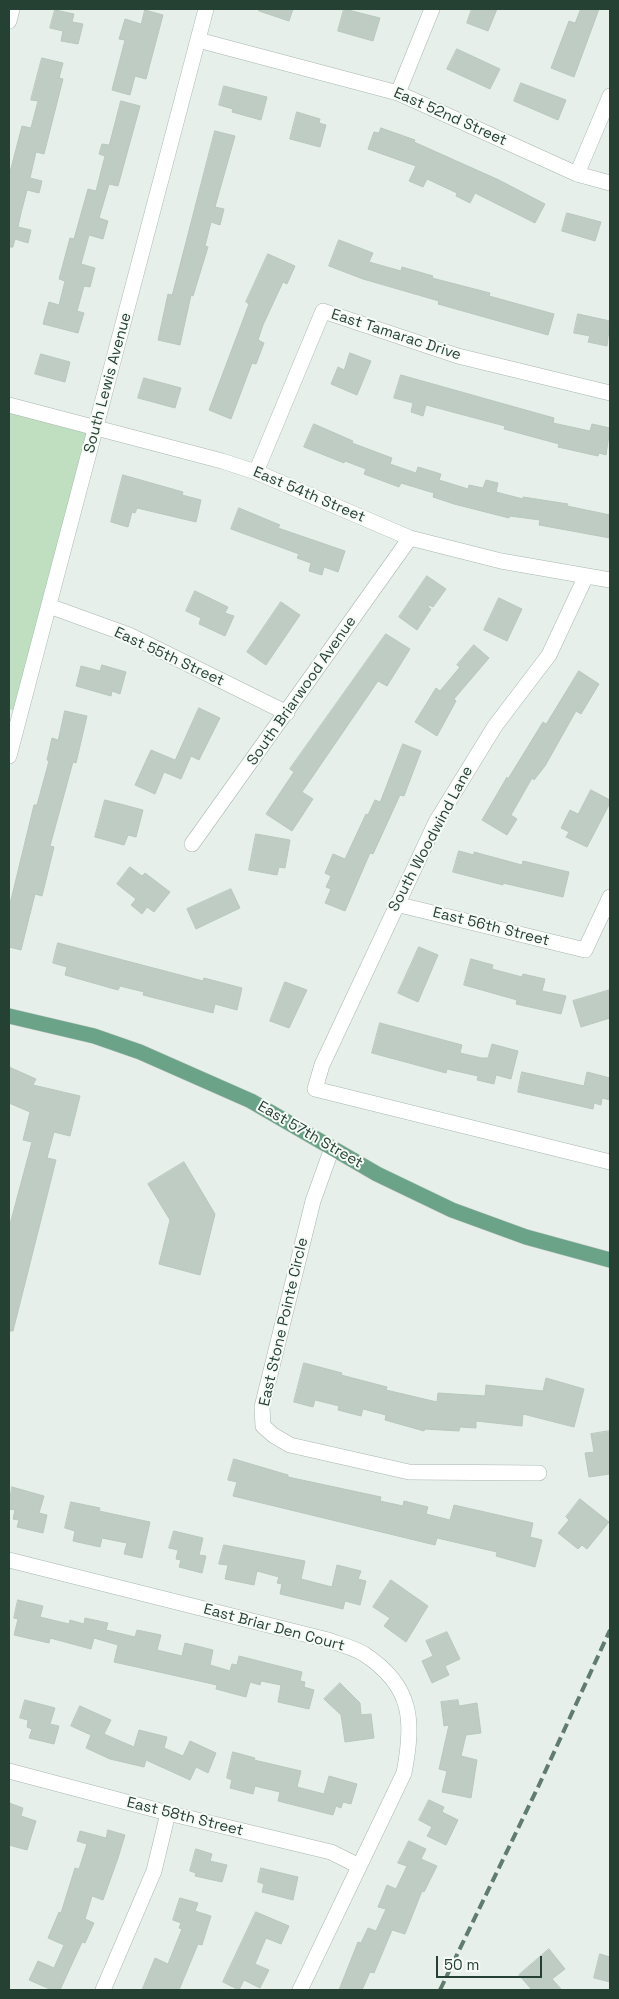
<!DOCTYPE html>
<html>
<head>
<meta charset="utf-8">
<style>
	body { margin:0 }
	#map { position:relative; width:619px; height:1999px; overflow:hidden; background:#e6efe9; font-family:"Space Grotesk",sans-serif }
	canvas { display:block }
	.frame { position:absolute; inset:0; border:10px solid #254133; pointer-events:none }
	.scale { position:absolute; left:436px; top:1956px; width:106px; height:22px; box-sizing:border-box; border:2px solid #254133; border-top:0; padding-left:6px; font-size:15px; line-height:18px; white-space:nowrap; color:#254133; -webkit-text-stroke:4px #f7fbf8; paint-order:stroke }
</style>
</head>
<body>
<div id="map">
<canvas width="619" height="1999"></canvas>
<div class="frame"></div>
<div class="scale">50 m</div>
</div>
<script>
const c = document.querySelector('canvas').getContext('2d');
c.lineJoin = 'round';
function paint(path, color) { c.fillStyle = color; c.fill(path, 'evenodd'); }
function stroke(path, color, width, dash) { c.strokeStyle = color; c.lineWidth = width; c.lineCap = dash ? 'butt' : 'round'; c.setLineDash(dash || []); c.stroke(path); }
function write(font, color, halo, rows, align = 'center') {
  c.font = font + ' "Space Grotesk",sans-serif'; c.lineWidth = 4; c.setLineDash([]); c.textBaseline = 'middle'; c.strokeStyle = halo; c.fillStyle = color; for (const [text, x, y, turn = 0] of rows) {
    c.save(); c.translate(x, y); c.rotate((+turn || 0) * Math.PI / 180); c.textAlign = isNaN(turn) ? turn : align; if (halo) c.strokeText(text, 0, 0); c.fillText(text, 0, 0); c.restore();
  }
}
const green = new Path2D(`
	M9 405 96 428 20 712 9 709Z`);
const building = new Path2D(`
	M259 9H293L289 21 259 11Z
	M344 9 380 18 373 41 338 31Z
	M472 9H497L488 31 467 23Z
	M581 9H599L574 77 551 68 569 21 575 23Z
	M55 10 74 14 72 22 83 24 78 44 61 41 63 31 50 28Z
	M145 10 163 15 146 79 135 76 130 95 112 90 125 40 119 39 125 19 141 24Z
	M457 49 500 69 490 89 447 69Z
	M42 58 63 63 59 78 63 79 44 154 36 152 30 178 42 181 39 193 27 190 21 213 18 227 31 230 28 243 15 239 13 247H9V176L22 126 31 128 38 101 31 100Z
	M521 83 566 100 558 120 514 101Z
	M224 86 267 97 261 120 232 112 233 109 219 105Z
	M121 101 140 106 118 186 109 184 99 218 108 221 103 239 89 235 81 264 95 268 90 287 84 286 77 311 84 313 78 333 43 324 49 302 59 305 65 281 59 279 70 238 74 239 88 189 96 191 105 156 99 154 102 144 109 145Z
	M297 112 320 119 319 123 326 125 320 147 290 139Z
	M381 128 415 140 414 142 499 180 545 204 535 223 475 193 470 203 456 196 457 193 427 179 423 187 409 181 416 166 368 149 374 132 379 133Z
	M215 131 235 136 215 207 224 209 220 225 211 222 205 246 208 247 193 296 191 295 180 345 158 340 168 294 172 295Z
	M567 213 601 222 595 241 562 231Z
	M339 240 373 253 369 262 401 271 402 267 433 276 432 278 490 293 489 296 554 314 548 335 438 304 439 301 363 279 329 266Z
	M268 254 295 266 287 284 283 282 263 325 258 340 264 343 256 364 252 363 231 419 209 410 249 304 246 302Z
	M578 314 610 321 607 346 588 342 590 336 574 333Z
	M350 353 371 361 357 395 331 384 338 367 344 370Z
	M41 354 70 362 65 382 35 374Z
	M401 375 554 418 553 423 590 431 592 424 610 428 606 455 599 453 598 456 558 447 559 444 504 429 505 426 426 405 423 416 411 412 413 403 394 398Z
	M144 378 181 388 175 408 138 398Z
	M314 424 353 441 352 443 392 458 390 464 416 473 418 467 441 474 439 480 468 489 469 485 483 488 486 480 498 483 496 492 523 499V497L568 504 567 506 610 515V538L539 525 540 520 510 516 509 518 454 504 433 497 434 493 401 483 399 487 364 474 366 469 345 461 344 463 304 447Z
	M123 475 183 492 182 495 201 500 196 522 137 508 135 513 132 512 128 527 111 522Z
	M239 508 280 525 278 528 345 551 338 572 324 567 322 575 309 571 311 563 297 558 299 554 231 529Z
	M427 576 446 589 433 607 429 605 428 607 431 609 417 630 399 617Z
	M195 591 228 607 225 613 234 616 225 636 199 624 201 618 186 611Z
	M499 598 522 609 507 641 484 630Z
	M281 602 300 615 266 665 247 652Z
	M386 634 410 649 387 686 378 681 302 792 313 799 292 831 266 814 294 772 290 769Z
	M474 645 489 658 454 699 456 701 437 736 415 722 436 688 440 691 460 667 457 665Z
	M102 665 126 672 120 694 112 691 111 696 76 686 81 666 100 671Z
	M579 671 599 684 581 714 576 711 545 766 534 780 532 778 511 815 517 819 507 835 482 820 507 777 508 779 543 722 546 724Z
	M199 708 220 718 199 760 191 756 181 779 164 772 155 794 135 785 151 750 175 760Z
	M65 711 87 716 76 763 73 762 50 846 54 847 42 896 35 894 21 950 9 947V908L34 805H37L49 761 47 760 52 738 58 740Z
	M403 744 421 751 404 796 400 795 373 854 370 853 345 911 325 903 331 889 326 887 331 876 325 873 333 854 345 859 366 814 368 815 375 800 380 802Z
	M591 790 610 800V803L587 847 566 837 569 832 561 828 570 810 578 814Z
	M105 800 143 810 136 837 128 835 124 845 95 837Z
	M256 834 290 840 285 868 279 867 277 875 249 870Z
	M459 851 474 855V852L522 865 523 861 569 872 563 897 503 883V885L453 872Z
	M130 867 142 876 145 873 170 892 154 912 147 907 142 914 131 905 136 899 117 884Z
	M231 889 240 908 196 929 187 909Z
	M58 943 203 981 204 978 242 988 237 1010 215 1004 213 1013 143 995 144 992 120 986 118 990 65 975 67 967 53 963Z
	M419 947 438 955 418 1002 398 993Z
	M471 959 493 965 492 969 522 977 523 974 545 979 542 991 566 996 561 1014 516 1004 517 1000 464 985Z
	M285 982 307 990 289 1028 270 1021Z
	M610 990V1018L581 1027 573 1001Z
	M380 1023 462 1045 460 1053 482 1058H488L492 1044 518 1051 511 1079 496 1075 494 1084 477 1080 478 1076 447 1069 446 1073 372 1053Z
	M9 1067 36 1079 33 1085 80 1096 70 1136 54 1132 47 1158 56 1160 13 1331H9V1228L32 1142 23 1140 30 1112 9 1103Z
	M522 1072 584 1086 587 1072 610 1078V1100L602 1098 601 1105 594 1103 593 1109 518 1092Z
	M184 1162 215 1214 200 1275 159 1264 170 1220 148 1184Z
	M304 1363 342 1373 341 1375 387 1387 386 1390 437 1402 438 1393 485 1396 486 1385 543 1391 546 1378 584 1389 574 1427 523 1414 522 1426 476 1421V1428L460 1427 459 1431 425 1429 424 1431 385 1420 386 1415 363 1409 361 1416 338 1410 339 1406 315 1400 313 1407 294 1402Z
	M610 1431V1474L589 1477 585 1453 594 1452 591 1434Z
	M234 1459 288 1475V1477L381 1497 380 1501 403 1506 404 1501 428 1507 426 1514 450 1520 454 1505 533 1523 530 1537 542 1540 535 1567 496 1556 497 1552 437 1538 435 1545 233 1496 237 1482 228 1480Z
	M12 1487 44 1496 39 1513 47 1515 43 1533 17 1527 19 1520 13 1519 15 1510 9 1509Z
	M580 1499 609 1522 587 1549 582 1545 578 1549 558 1533 569 1520 566 1517Z
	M71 1502 100 1508 99 1511 150 1522 142 1558 124 1554 127 1543 102 1538 100 1547 73 1541 75 1531 65 1528Z
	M174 1531 203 1538 199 1555 206 1556 202 1573 179 1567 181 1560 176 1559 178 1550 169 1548Z
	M224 1545 305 1561 301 1579 332 1587 337 1565 361 1571 358 1579 366 1581 360 1605 345 1601 343 1609 280 1594 282 1584 277 1583 279 1577 257 1571 254 1585 225 1579 228 1565 219 1564Z
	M391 1580 428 1606 406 1642 384 1626 390 1618 373 1607Z
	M18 1600 43 1606 40 1617 69 1624 70 1620 84 1624 85 1618 108 1623 106 1630 135 1637 137 1630 161 1635 157 1650 182 1656 185 1643 213 1650 210 1665 230 1671 232 1664 237 1665 239 1656 302 1672 300 1681 305 1682 304 1687 314 1690 309 1709 278 1702 281 1685 261 1681 260 1685 250 1682 246 1697 216 1689 217 1685 114 1662 118 1645 94 1638 91 1649 50 1638 49 1643 14 1635 18 1619 14 1618Z
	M447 1632 460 1659 445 1666 449 1675 432 1683 422 1661 433 1656 426 1641Z
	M340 1683 360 1703 361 1715 371 1714 374 1738 345 1742 341 1715 324 1699Z
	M25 1700 55 1708 50 1724 59 1726 54 1744 29 1738 32 1729 27 1727 28 1720 20 1718Z
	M458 1700 459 1706 477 1703 481 1733 466 1735 461 1756 477 1760 471 1798 442 1792 447 1771 439 1769 449 1725 444 1726 441 1702Z
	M80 1706 111 1720 104 1734 134 1747 139 1730 167 1737 164 1748 183 1756 190 1741 216 1753 208 1773 196 1767 190 1780 146 1760 144 1767 110 1759 86 1748 91 1735 71 1726Z
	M233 1752 255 1758 254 1760 301 1771 297 1787 324 1794 329 1776 357 1784 351 1804 343 1802 341 1808 336 1806 333 1815 278 1801 280 1792 255 1786 253 1794 230 1788 232 1780 227 1778Z
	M429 1800 444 1807 442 1812 458 1820 446 1845 427 1836 432 1827 419 1820Z
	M9 1803 23 1808 21 1816 36 1821 27 1850 9 1845Z
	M108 1830 125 1835 118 1858 103 1900 92 1896 85 1919 94 1923 85 1943 82 1942 60 1990H52L29 1980 38 1961 54 1968 64 1945 48 1938 59 1912 61 1913 75 1868 79 1869 87 1844 77 1841 80 1831 106 1838Z
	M409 1841 426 1849 421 1859 437 1866 424 1892 422 1891 405 1934 392 1930 374 1973 370 1972 362 1990H339L358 1942 361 1943 368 1928 376 1931 386 1909 378 1907 387 1885 396 1889 407 1866 398 1863Z
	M196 1849 212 1854 210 1861 227 1865 222 1882 195 1876 196 1873 190 1871Z
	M261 1868 298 1877 293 1900 262 1892 264 1884 258 1882Z
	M180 1898 198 1903 195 1911 211 1916 202 1945 198 1944 179 1990H142L155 1958 168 1964 182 1929 179 1928 181 1923 173 1920Z
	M256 1912 289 1926 281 1944 266 1938 255 1964 269 1970 260 1988 244 1980 239 1990 223 1982Z
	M549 1949 565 1969 552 1979 562 1990H532L519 1975Z
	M600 1954 610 1957V1982L594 1978Z`);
const minor = new Path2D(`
	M9 21 12 9
	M198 40 398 93 577 174 610 183
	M398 93 432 9
	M577 174 610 96
	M9 405 222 461 256 472 410 538 501 561 610 580
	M256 472 323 311 458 356 610 393
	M586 576 549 655 495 726 436 822 322 1065 315 1089 610 1162
	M49 606 129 635 287 713
	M9 756 206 9
	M192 844 410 538
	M396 904 585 950 610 897
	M332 1148 313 1201 262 1407 263 1426 273 1435 290 1445 409 1472 539 1473
	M9 1560 328 1640C339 1644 354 1648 364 1654 413 1686 414 1721 404 1773L300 1990
	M9 1771 168 1813 331 1852 359 1866
	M103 1990 154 1871 168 1813`);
const major = new Path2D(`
	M9 1016 94 1036 140 1052 251 1101 377 1174 452 1210 526 1237 610 1260`);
const rail = new Path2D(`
	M440 1990 539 1785 610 1630`);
const streetNames = [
	["East 52nd Street",450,117,24],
	["East Tamarac Drive",396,335,18],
	["South Lewis Avenue",108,383,-75],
	["East 54th Street",309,495,23],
	["East 55th Street",169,657,25],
	["South Briarwood Avenue",302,691,-55],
	["South Woodwind Lane",431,839,-62],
	["East 56th Street",491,927,14],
	["East 57th Street",310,1135,30],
	["East Stone Pointe Circle",284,1322,-77],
	["East Briar Den Court",274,1628,15],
	["East 58th Street",185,1817,14]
];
paint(green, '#c0dfc1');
paint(building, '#beccc4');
stroke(building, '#b8c8be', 1);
stroke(minor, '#a8b7af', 16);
stroke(major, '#c2cac6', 16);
stroke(minor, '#fff', 15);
stroke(major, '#6ba388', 15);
stroke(rail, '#607c6e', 4, [10, 5]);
write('15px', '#254133', '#f7fbf8', streetNames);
</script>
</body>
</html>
